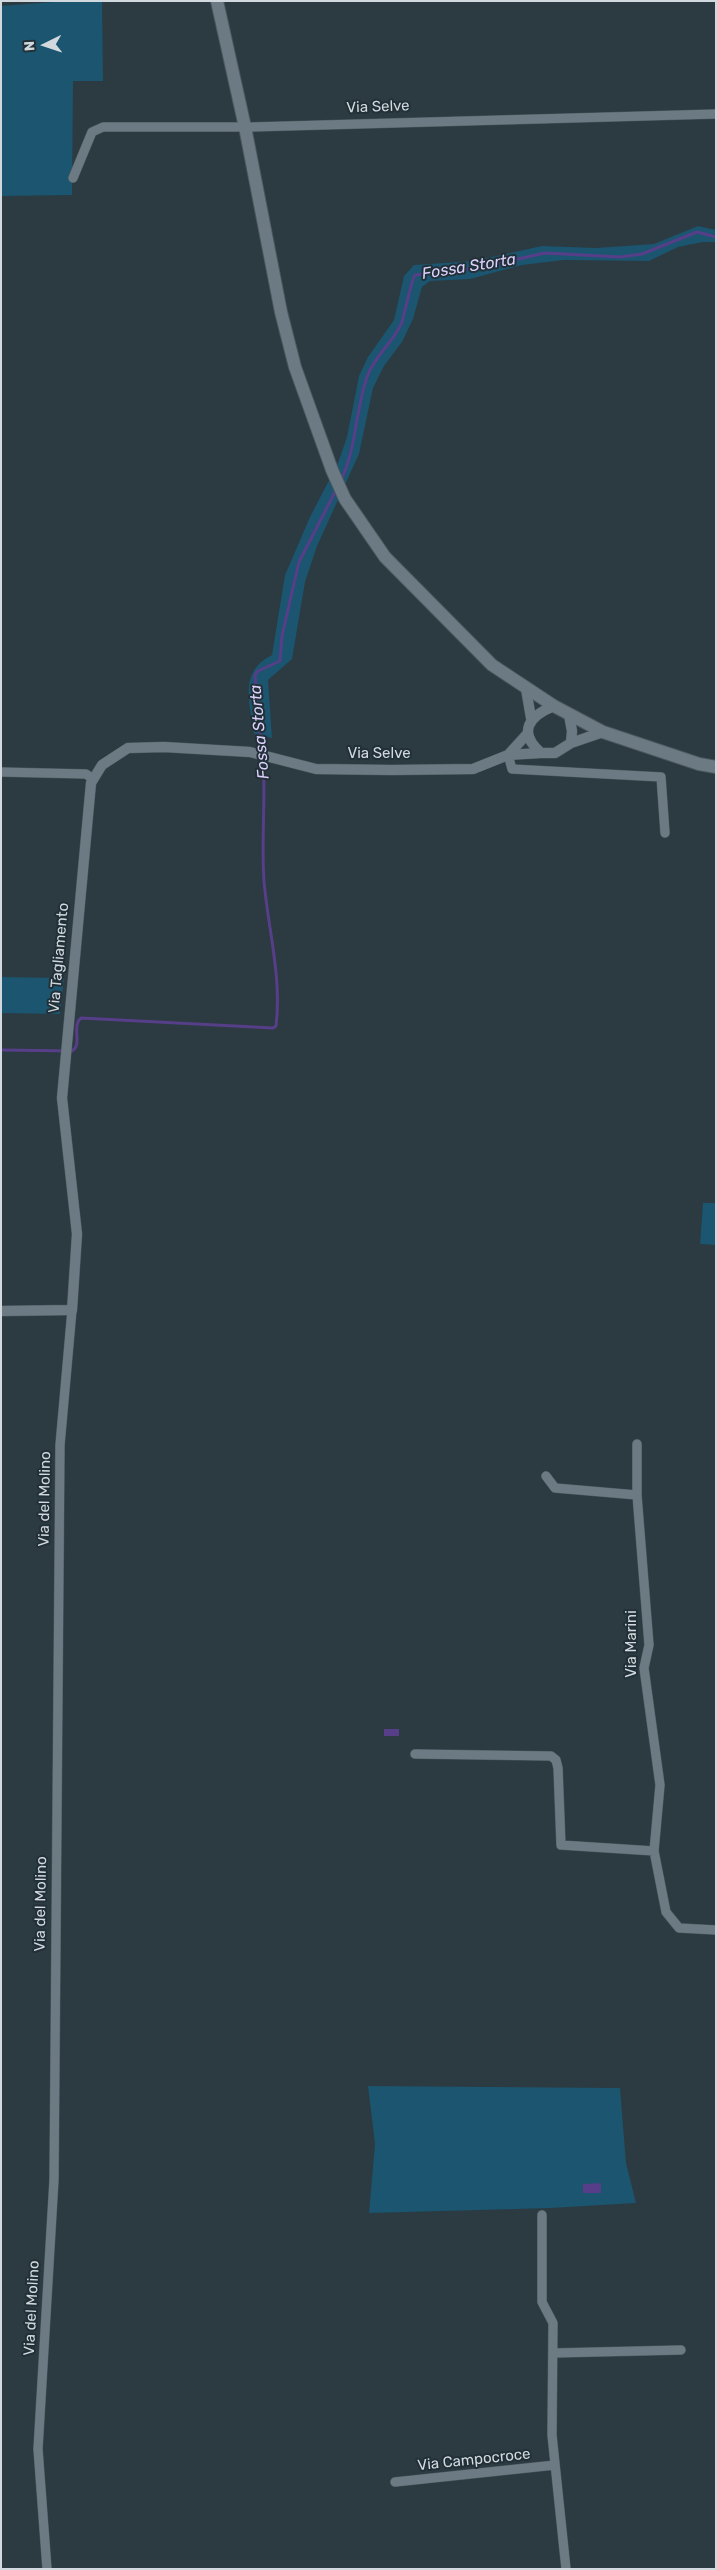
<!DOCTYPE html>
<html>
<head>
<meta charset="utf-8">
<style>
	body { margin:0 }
	#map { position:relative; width:717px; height:2570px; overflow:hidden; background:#2c3a41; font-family:Rubik,sans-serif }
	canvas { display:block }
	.frame { position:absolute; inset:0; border:2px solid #d1d9de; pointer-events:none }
	.north { position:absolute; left:20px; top:20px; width:50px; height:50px; -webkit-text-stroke:4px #223037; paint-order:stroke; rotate:266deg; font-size:14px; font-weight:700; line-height:20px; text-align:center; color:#d1d9de }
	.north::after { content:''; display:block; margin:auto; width:18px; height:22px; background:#d1d9de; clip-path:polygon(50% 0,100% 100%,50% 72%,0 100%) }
</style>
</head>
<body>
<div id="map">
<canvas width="717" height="2570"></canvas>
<div class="frame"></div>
<div class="north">N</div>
</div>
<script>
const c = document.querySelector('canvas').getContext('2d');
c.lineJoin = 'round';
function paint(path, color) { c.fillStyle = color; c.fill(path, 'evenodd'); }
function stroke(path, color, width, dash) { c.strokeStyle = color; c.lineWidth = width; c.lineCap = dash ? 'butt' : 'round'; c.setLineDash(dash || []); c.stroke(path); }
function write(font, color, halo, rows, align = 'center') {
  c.font = font + ' Rubik,sans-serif'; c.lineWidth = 4; c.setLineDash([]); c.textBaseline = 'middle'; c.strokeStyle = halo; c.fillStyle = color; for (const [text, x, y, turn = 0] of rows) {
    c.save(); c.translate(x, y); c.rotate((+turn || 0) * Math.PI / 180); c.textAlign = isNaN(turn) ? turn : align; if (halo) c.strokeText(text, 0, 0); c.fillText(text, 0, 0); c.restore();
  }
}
const green = new Path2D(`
	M67 1H102L103 81H73L72 195 1 196V6Z
	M698 226 716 230V242H703L678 247 649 261 564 260 522 265 470 279 430 281 422 287 413 319 402 342 384 366 373 388 359 454 317 546 305 582 292 659 268 680 272 738 254 734C250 702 238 672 272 655L285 575 310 517 338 463 347 437 359 376 368 357 394 320 404 276 414 265 474 261 542 246 596 248 654 244Z
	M1 977 64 978 60 1014 1 1013Z
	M703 1203H716V1245L700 1244Z
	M368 2086 620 2088 626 2163 636 2203 551 2208 369 2213 375 2144Z`);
const water = new Path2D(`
	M384 1729H399V1736H384Z
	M601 2183V2193H583V2184Z`);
const stream = new Path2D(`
	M341 480C357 447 355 411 367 377 374 356 394 342 402 322 405 312 412 278 415 275L477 268 545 253 620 257 642 254 697 232 716 237
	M262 752 255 675 258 671 280 661 282 636 299 562 337 488
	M1 1050 72 1051C83 1045 71 1026 81 1018L273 1028 276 1026C282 977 268 929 264 881 261 840 266 799 263 759`);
const minor = new Path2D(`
	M73 178 92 132 103 127H251L716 114
	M508 755 512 769 661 777 665 833
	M1 772 86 774 93 779
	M637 1444V1495L649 1645 644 1668 660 1785 654 1851 666 1912 679 1928 716 1930
	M546 1476 555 1488 637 1495
	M415 1754 551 1756 556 1760 558 1768 561 1845 654 1851
	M542 2215V2302L553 2323 552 2435 566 2569
	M554 2353 681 2350
	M395 2482 555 2465
	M47 2569 38 2449 54 2180 60 1445 72 1310`);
const tertiary = new Path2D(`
	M526 689 531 718
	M554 706C529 716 517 732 541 753H555L571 743 603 732
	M569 715 572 731 571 743
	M508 755 528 733
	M1 1311 72 1310 77 1234 62 1098 91 783 102 765 128 748 164 747 250 752 316 769 392 770 473 769 508 755 541 753`);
const secondary = new Path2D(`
	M217 1 245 127 281 312 295 367 332 470 345 499 385 557 492 665 554 706 603 732 699 764 716 767`);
const streetNames = [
	["Via Selve",378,107,-2],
	["Via Selve",379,754],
	["Via Tagliamento",59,958,-85],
	["Via del Molino",45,1499,-89],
	["Via Marini",632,1644,-90],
	["Via del Molino",41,1904,-89],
	["Via del Molino",32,2308,-87],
	["Via Campocroce",474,2460,-6]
];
const waterNames = [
	["Fossa Storta",469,267,-9],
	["Fossa Storta",260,732,-95]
];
paint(green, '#1b556f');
paint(water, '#573e89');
stroke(stream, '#573e89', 3);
stroke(minor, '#4d585f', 10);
stroke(tertiary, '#4d585f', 11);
stroke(secondary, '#4d585f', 14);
stroke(minor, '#6c7b83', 9);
stroke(tertiary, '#6c7b83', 10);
stroke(secondary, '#6c7b83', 12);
write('15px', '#d1d9de', '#223037', streetNames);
write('italic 16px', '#dcd1fd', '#223037', waterNames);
</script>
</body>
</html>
